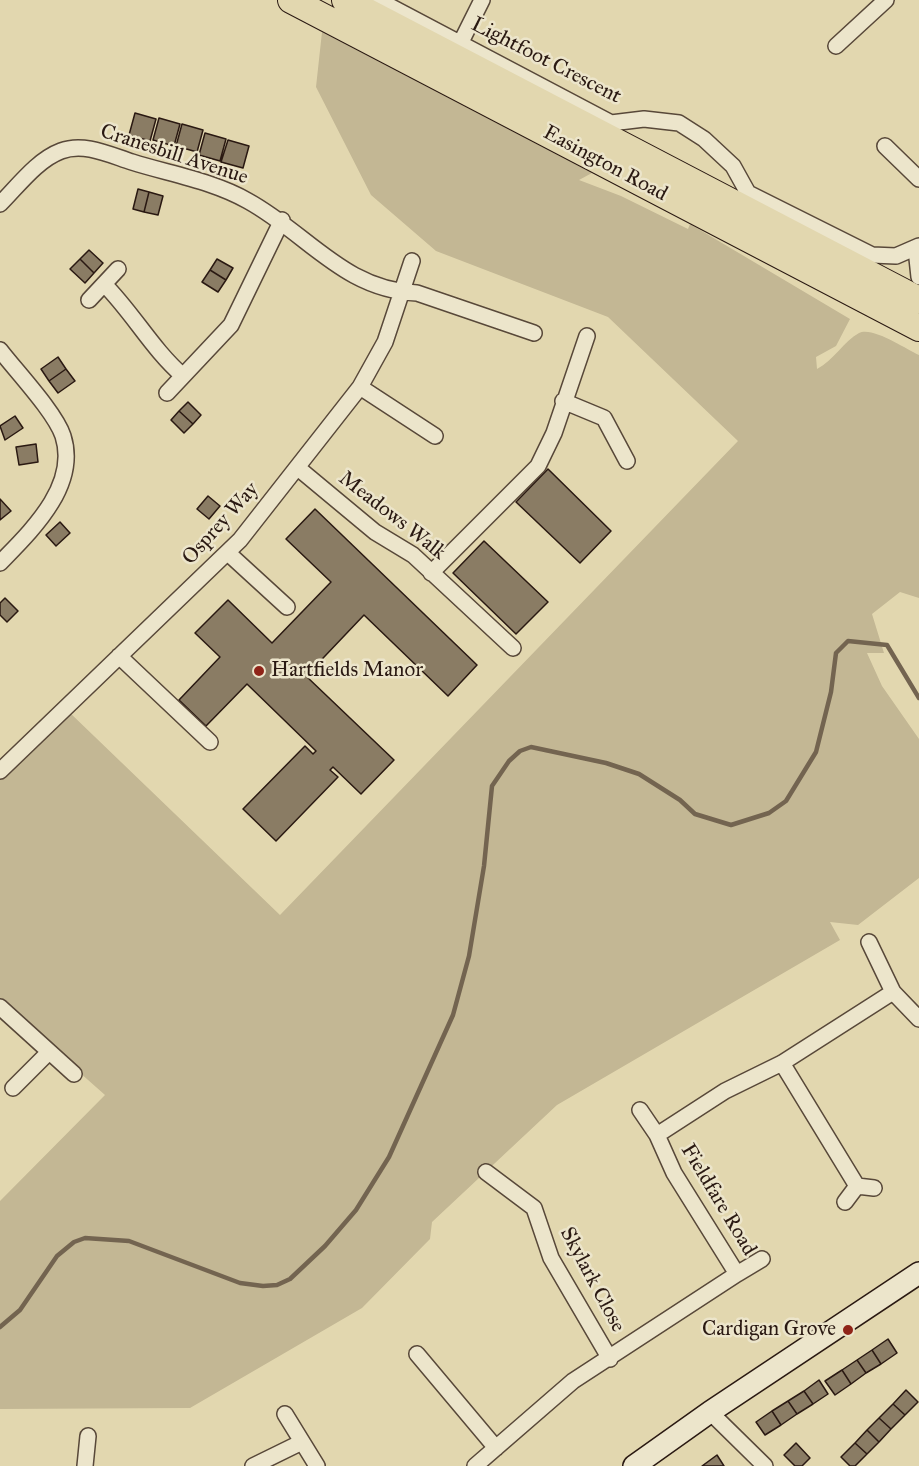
<!DOCTYPE html>
<html>
<head>
<meta charset="utf-8">
<style>
	body { margin:0 }
	canvas { display:block; background:#e2d7af }
</style>
</head>
<body>
<canvas width="919" height="1466"></canvas>
<script>
const c = document.querySelector('canvas').getContext('2d');
c.lineJoin = 'round';
function paint(path, color) { c.fillStyle = color; c.fill(path, 'evenodd'); }
function stroke(path, color, width, dash) { c.strokeStyle = color; c.lineWidth = width; c.lineCap = dash ? 'butt' : 'round'; c.setLineDash(dash || []); c.stroke(path); }
function write(font, color, halo, rows, align = 'center') {
  c.font = font + ' "IM FELL Great Primer",serif'; c.lineWidth = 5; c.setLineDash([]); c.textBaseline = 'middle'; c.strokeStyle = halo; c.fillStyle = color; for (const [text, x, y, turn = 0] of rows) {
    c.save(); c.translate(x, y); c.rotate((+turn || 0) * Math.PI / 180); c.textAlign = isNaN(turn) ? turn : align; if (halo) c.strokeText(text, 0, 0); c.fillText(text, 0, 0); c.restore();
  }
}
const green = new Path2D(`
	M322 32 592 173 579 180 621 196 688 229 690 224 850 319 836 346 816 357 817 369C834 360 844 341 859 333 872 326 906 349 919 355V598L900 592 872 614 884 653H867L882 686 919 739V878L858 925 830 922 840 940 557 1105 432 1222 430 1239 362 1308 190 1408 0 1409V1201L105 1095 0 1002V777L68 711 280 915 738 441 608 317 436 251 371 195 316 87Z`);
const stream = new Path2D(`
	M0 1327 20 1310 57 1256 74 1242 85 1238 129 1241 240 1283 263 1286 277 1285 290 1279 325 1246 356 1210 389 1157 453 1015 469 956 484 866 492 786 509 761 520 751 531 747 606 763 639 774 680 800 695 814 731 825 769 813 786 801 816 752 831 692 836 653 848 641 887 645 919 698`);
const building = new Path2D(`
	M135 113 156 119 150 141 129 135Z
	M159 118 180 124 174 146 153 140Z
	M182 124 203 130 197 152 176 146Z
	M205 133 226 139 220 161 199 155Z
	M228 140 249 146 243 168 221 162Z
	M138 189 149 192 144 212 133 209Z
	M149 192 163 196 158 215 144 212Z
	M89 250 103 263 94 273 80 259Z
	M80 259 94 273 85 283 70 269Z
	M217 259 233 268 226 280 210 270Z
	M210 270 226 280 218 292 202 282Z
	M58 357 66 369 49 381 41 369Z
	M66 369 75 381 58 393 49 381Z
	M188 402 201 415 193 424 179 411Z
	M179 411 193 424 184 433 171 420Z
	M15 416 23 428 5 440 0 426Z
	M36 444 38 462 19 465 16 447Z
	M548 469 611 531 580 563 516 502Z
	M208 496 220 506 209 519 197 509Z
	M0 499 11 511 0 520Z
	M315 509 477 665 448 696 364 615 306 676 394 760 361 794 333 767 330 770 338 777 276 841 243 809 305 746 313 754 316 751 247 684 206 726 179 700 220 657 195 633 228 600 272 643 331 582 286 539Z
	M60 522 70 533 56 546 46 535Z
	M484 541 548 602 516 634 453 573Z
	M5 598 18 611 7 622 0 615V603Z
	M888 1339 897 1353 881 1364 872 1350Z
	M872 1350 881 1364 866 1373 857 1360Z
	M857 1360 866 1373 851 1384 842 1370Z
	M842 1370 851 1384 835 1395 825 1381Z
	M819 1380 828 1394 813 1404 804 1391Z
	M906 1390 918 1402 905 1415 893 1404Z
	M804 1391 813 1404 797 1414 788 1401Z
	M788 1401 797 1414 781 1425 772 1411Z
	M893 1404 905 1415 891 1429 879 1418Z
	M772 1411 781 1425 765 1435 756 1422Z
	M879 1418 891 1429 879 1442 867 1430Z
	M867 1430 879 1442 867 1454 855 1443Z
	M796 1443 810 1458 802 1466H795L784 1455Z
	M855 1443 867 1454 855 1466H850L841 1457Z
	M717 1455 724 1466H702Z`);
const street = new Path2D(`
	M378 0 611 123 644 119 679 123 704 139 733 166 748 193 872 255 896 256 919 246
	M461 42 482 0
	M836 46 886 0
	M885 146 919 179
	M0 204C18 186 37 160 61 151 84 142 110 155 132 162 170 174 213 181 248 201 308 234 344 290 417 293L534 333
	M916 249 919 277
	M104 284C133 313 152 349 183 376L231 325 282 220
	M89 300 118 269
	M0 350C16 371 55 412 63 436 79 486 31 531 0 563
	M360 387 435 436
	M167 393 183 376
	M563 401 604 418 627 461
	M298 468 375 532 413 555 513 648
	M228 553 287 607
	M431 573 538 466 554 433 587 336
	M119 656 210 742
	M0 771 240 540 360 387 385 342 412 261
	M869 942 893 992 919 1019
	M0 1007 74 1074
	M782 1063 857 1186
	M13 1088 49 1052
	M640 1110 657 1135
	M486 1172 534 1208 551 1258 610 1359
	M845 1202 857 1186 874 1188
	M737 1274 762 1259
	M417 1354 496 1448
	M710 1412 765 1466
	M285 1414 317 1466
	M85 1466 88 1436
	M253 1466 302 1442
	M475 1466 573 1381 737 1274 674 1173 657 1135 725 1091 782 1063 893 992`);
const secondary = new Path2D(`
	M634 1466 710 1412 919 1273`);
const highway = new Path2D(`
	M291 0 919 328
	M345 0 919 300`);
const markers = [
	[259,671,6,"#8f2418"],
	[848,1330,6,"#8f2418"]
];
const streetNames = [
	["Lightfoot Crescent",546,61,27],
	["Cranesbill Avenue",174,155,18],
	["Easington Road",605,164,28],
	["Meadows Walk",392,516,38],
	["Osprey Way",221,524,-48],
	["Fieldfare Road",718,1200,59],
	["Skylark Close",592,1280,62]
];
const poiNames = [
	["Hartfields Manor",271,671],
	["Cardigan Grove",836,1330,"right"]
];
paint(green, '#c3b794');
stroke(stream, '#736450', 4.5);
paint(building, '#8a7c64');
stroke(building, '#2a1912', 1.5);
stroke(street, '#584839', 18);
stroke(secondary, '#2a1912', 24);
stroke(highway, '#2a1912', 28);
stroke(street, '#ece5cb', 15);
stroke(secondary, '#ece5cb', 21);
stroke(highway, '#e2d7af', 26);
for (const [x, y, r, color] of markers) { const dot = new Path2D(); dot.arc(x, y, r, 0, 2 * Math.PI); c.fillStyle = color; c.fill(dot); stroke(dot, '#ece5cb', 2); }
write('21px', '#2a1912', '#ece5cb', streetNames);
write('21px', '#2a1912', '#ece5cb', poiNames, 'left');
</script>
</body>
</html>
